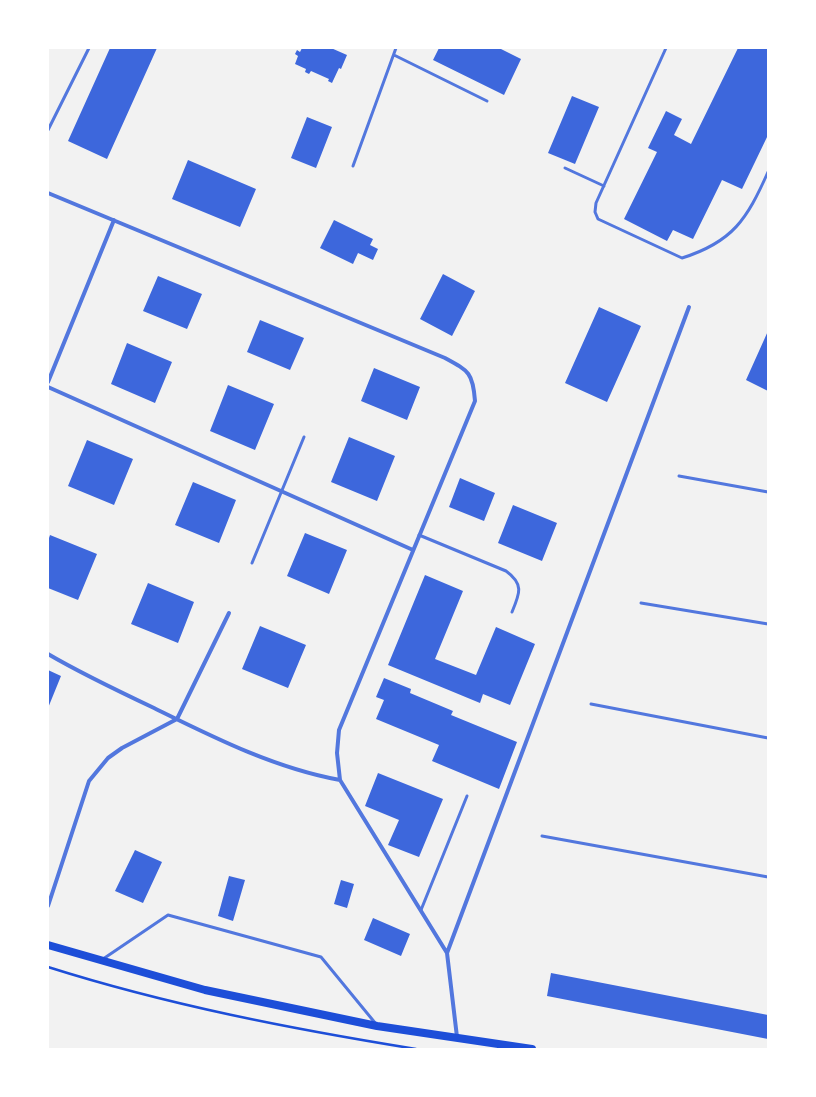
<!DOCTYPE html>
<html>
<head>
<meta charset="utf-8">
<style>
	body { margin:0 }
	#map { position:relative; width:816px; height:1097px; overflow:hidden; background:#f2f2f2; font-family:"Roboto Serif",serif }
	canvas { display:block }
	.frame { position:absolute; inset:0; border:49px solid #fff; pointer-events:none }
</style>
</head>
<body>
<div id="map">
<canvas width="816" height="1097"></canvas>
<div class="frame"></div>
</div>
<script>
const c = document.querySelector('canvas').getContext('2d');
c.lineJoin = 'round';
function paint(path, color) { c.fillStyle = color; c.fill(path, 'evenodd'); }
function stroke(path, color, width, dash) { c.strokeStyle = color; c.lineWidth = width; c.lineCap = dash ? 'butt' : 'round'; c.setLineDash(dash || []); c.stroke(path); }
const building = new Path2D(`
	M110 48H157L107 159 68 141Z
	M302 48H331L347 55 341 69 339 68 332 83 328 81 329 79 311 71 309 74 305 72 306 69 295 64 298 56 295 54 297 50 300 52Z
	M439 48H499L521 59 504 95 433 60Z
	M738 48H768V135L742 189 722 180 693 239 673 230 667 241 624 219 657 152 648 148 666 111 682 119 674 135 691 144Z
	M572 96 599 107 575 164 548 153Z
	M307 117 332 127 316 168 291 158Z
	M188 160 256 189 240 227 172 199Z
	M334 220 373 239 370 245 378 249 373 260 358 253 353 264 320 248Z
	M443 274 475 291 452 336 420 319Z
	M158 276 202 294 187 329 143 311Z
	M599 307 641 326 607 402 565 383Z
	M260 320 304 338 290 370 247 352Z
	M768 331V391L746 380Z
	M127 343 172 362 155 403 111 384Z
	M374 368 420 387 407 420 361 401Z
	M228 385 274 404 255 450 210 431Z
	M349 437 395 456 377 501 331 482Z
	M87 440 133 459 114 505 68 486Z
	M460 478 495 493 484 521 449 507Z
	M193 482 236 500 219 543 175 525Z
	M513 505 557 523 542 561 498 543Z
	M305 533 347 550 329 594 287 576Z
	M50 535 97 554 78 600 48 588V541Z
	M425 575 463 591 435 659 476 675 496 627 535 644 510 705 483 694 480 703 388 665Z
	M148 583 194 602 178 643 131 624Z
	M260 626 306 645 288 688 242 669Z
	M48 670 61 676 48 708Z
	M384 678 411 689 410 693 453 711 451 715 517 742 499 789 432 761 439 745 376 719 384 700 376 697Z
	M378 773 443 799 419 857 388 845 399 820 365 806Z
	M135 850 162 862 143 903 115 891Z
	M229 876 245 880 233 921 218 916Z
	M341 880 354 884 347 908 334 904Z
	M373 918 410 934 401 956 364 940Z
	M551 973 768 1015V1039L547 996Z`);
const path = new Path2D(`
	M48 967C168 1005 292 1029 416 1049`);
const service = new Path2D(`
	M666 48 596 203 595 212 598 219 682 258C733 242 747 219 768 172
	M394 55 487 101
	M48 130 89 48
	M353 166 396 48
	M565 168 604 186
	M679 476 768 492
	M419 535 506 571C524 584 520 593 512 612
	M252 563 304 437
	M641 603 768 624
	M591 704 768 738
	M542 836 768 877
	M421 910 467 796
	M103 959 168 915 321 957 376 1024`);
const minor = new Path2D(`
	M48 193 445 358C469 371 473 373 475 401L339 730 337 753 340 780 447 953
	M48 382 114 220
	M48 387 413 550
	M48 654C82 674 118 691 154 708 213 737 274 768 340 780
	M48 906 89 781 108 758 122 748 177 719 229 613
	M457 1037 447 953 689 307`);
const secondary = new Path2D(`
	M48 945 205 990 377 1026 532 1049`);
paint(building, '#3d67dc');
stroke(path, '#1d4ed8', 2.5);
stroke(service, '#5277de', 3);
stroke(minor, '#5277de', 4);
stroke(secondary, '#1d4ed8', 8);
</script>
</body>
</html>
